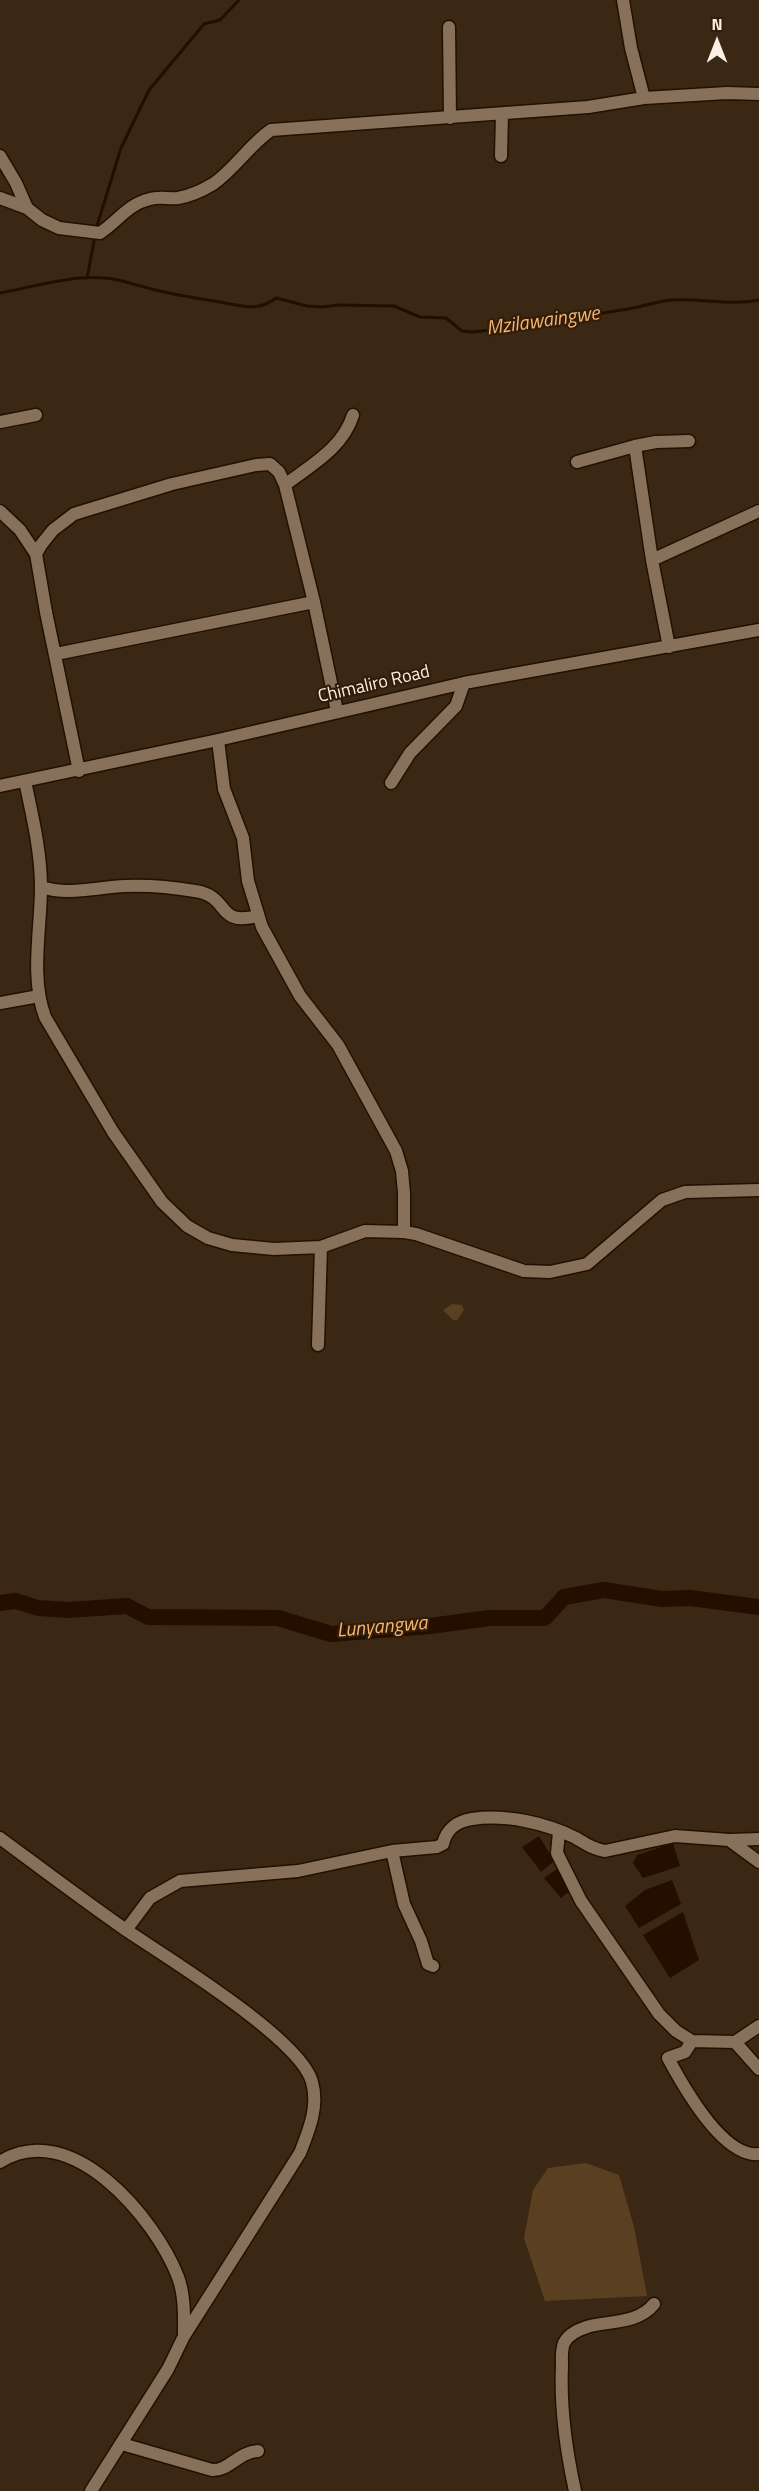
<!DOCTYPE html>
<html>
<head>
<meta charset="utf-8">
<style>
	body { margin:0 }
	#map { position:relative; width:759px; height:2491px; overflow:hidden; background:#3b2814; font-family:"Titillium Web",sans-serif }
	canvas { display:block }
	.north { position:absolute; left:687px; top:12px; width:60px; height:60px; -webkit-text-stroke:4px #311e0a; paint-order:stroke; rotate:0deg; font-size:16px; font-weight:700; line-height:24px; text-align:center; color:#fcefe3 }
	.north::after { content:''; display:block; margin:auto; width:21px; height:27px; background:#fcefe3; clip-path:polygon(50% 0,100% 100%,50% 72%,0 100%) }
</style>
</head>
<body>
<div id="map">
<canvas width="759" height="2491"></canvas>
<div class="north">N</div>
</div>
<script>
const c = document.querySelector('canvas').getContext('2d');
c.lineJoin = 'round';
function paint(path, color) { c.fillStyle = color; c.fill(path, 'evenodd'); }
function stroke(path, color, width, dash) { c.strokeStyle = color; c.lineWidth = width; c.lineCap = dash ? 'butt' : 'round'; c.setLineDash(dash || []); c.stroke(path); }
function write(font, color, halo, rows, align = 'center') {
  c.font = font + ' "Titillium Web",sans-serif'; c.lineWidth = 4.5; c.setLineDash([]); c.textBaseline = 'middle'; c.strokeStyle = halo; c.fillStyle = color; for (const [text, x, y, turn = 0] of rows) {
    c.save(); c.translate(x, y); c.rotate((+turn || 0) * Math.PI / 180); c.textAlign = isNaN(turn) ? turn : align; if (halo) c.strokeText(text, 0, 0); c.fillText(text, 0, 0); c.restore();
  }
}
const green = new Path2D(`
	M452 1304 462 1305 464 1310 457 1320H453L443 1310Z
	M586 2163 619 2175 634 2227 647 2296 545 2301 524 2238 533 2190 548 2168Z`);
const water = new Path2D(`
	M539 1836 554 1861 541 1872 522 1847Z
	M673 1843 680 1866 643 1878 633 1863 637 1855Z
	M560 1867 573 1889 561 1898 544 1878Z
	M672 1880 681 1904 639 1928 625 1906 645 1890Z
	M683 1912 699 1960 670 1978 643 1935Z`);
const stream = new Path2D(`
	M96 229 121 148 149 90 204 24 220 20 239 0
	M87 278 95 236
	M0 293C32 287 72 275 104 278 114 278 133 284 144 287 169 294 194 298 220 302 242 306 258 312 276 298L307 306 323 307 338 305 394 306 420 317 446 318 462 331 472 332 501 329 505 325C546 321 587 316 628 309 643 307 656 301 672 300 701 298 730 306 759 300`);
const river = new Path2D(`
	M0 1603 16 1601 38 1608 68 1610 127 1606 148 1617 278 1618 331 1634 430 1626 489 1618H545L564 1597 604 1590 662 1599 690 1598 759 1607`);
const minor = new Path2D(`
	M623 0 631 48 644 98
	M449 27 450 118
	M0 156 16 183 27 208 42 220 59 228 100 233C118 221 128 204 150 199 159 196 169 199 178 198 190 196 203 190 213 184 235 169 249 145 271 130L588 107 644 98 727 93 759 94
	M501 156 502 114
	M0 198 27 208
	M0 422 36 415
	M635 446 656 442 689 441
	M577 462 635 446 652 560 669 647
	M285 485C311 465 343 448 353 415
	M0 511 20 530 36 554
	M652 560 759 511
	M56 654 314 602
	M218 740 224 789 243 838 248 881 262 927 300 996 338 1045 396 1151 402 1171 404 1193V1232
	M79 771 46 612 36 554 41 545 53 530 74 514 172 484 256 465 270 464 279 472 285 485 314 602 337 711
	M25 781C32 815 41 851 41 887 41 929 30 976 45 1017L113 1132 162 1202 187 1226 208 1238 232 1245 274 1249 321 1247 365 1231 404 1232 416 1234 524 1271 550 1272 587 1264 662 1200 685 1192 759 1190
	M391 783 410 753 456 706 464 683
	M0 786 218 740 464 683 759 630
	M41 887C69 896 97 887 125 886 148 885 171 887 195 891 231 896 215 927 258 916
	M0 1003 39 996
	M318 1345 321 1247
	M559 1832 557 1853 581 1901 659 2014 676 2031 692 2041 735 2042 759 2026
	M0 1838C42 1869 83 1900 126 1930 166 1957 301 2039 312 2082 319 2107 309 2130 300 2153L184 2336 168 2369 91 2491
	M729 1840 759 1862
	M392 1851 404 1904 421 1941 428 1964 433 1966
	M126 1930 150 1898 180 1881 298 1871 392 1851 437 1847 443 1844C446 1829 458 1821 472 1819 506 1814 546 1823 576 1838 586 1844 593 1849 605 1851L675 1836 729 1840 759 1839
	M692 2041 685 2052 668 2058C683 2086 723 2158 759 2154
	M735 2042 759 2069
	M0 2162C71 2117 155 2218 178 2277 185 2296 184 2317 184 2336
	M122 2444 212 2470C229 2471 238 2452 258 2451
	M575 2491C566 2450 560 2409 562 2366 562 2359 561 2350 564 2343 569 2333 580 2329 590 2326 612 2321 639 2323 654 2304`);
const streetNames = [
	["Chimaliro Road",374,685,-13]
];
const waterNames = [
	["Mzilawaingwe",543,322,-8],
	["Lunyangwa",382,1628,-5]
];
paint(green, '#5b3f21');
paint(water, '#240e00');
stroke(stream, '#240e00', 3);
stroke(river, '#240e00', 16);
stroke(minor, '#221000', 15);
stroke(minor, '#87715b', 12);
write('18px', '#fcefe3', '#311e0a', streetNames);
write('italic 20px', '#f7b470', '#311e0a', waterNames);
</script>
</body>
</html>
